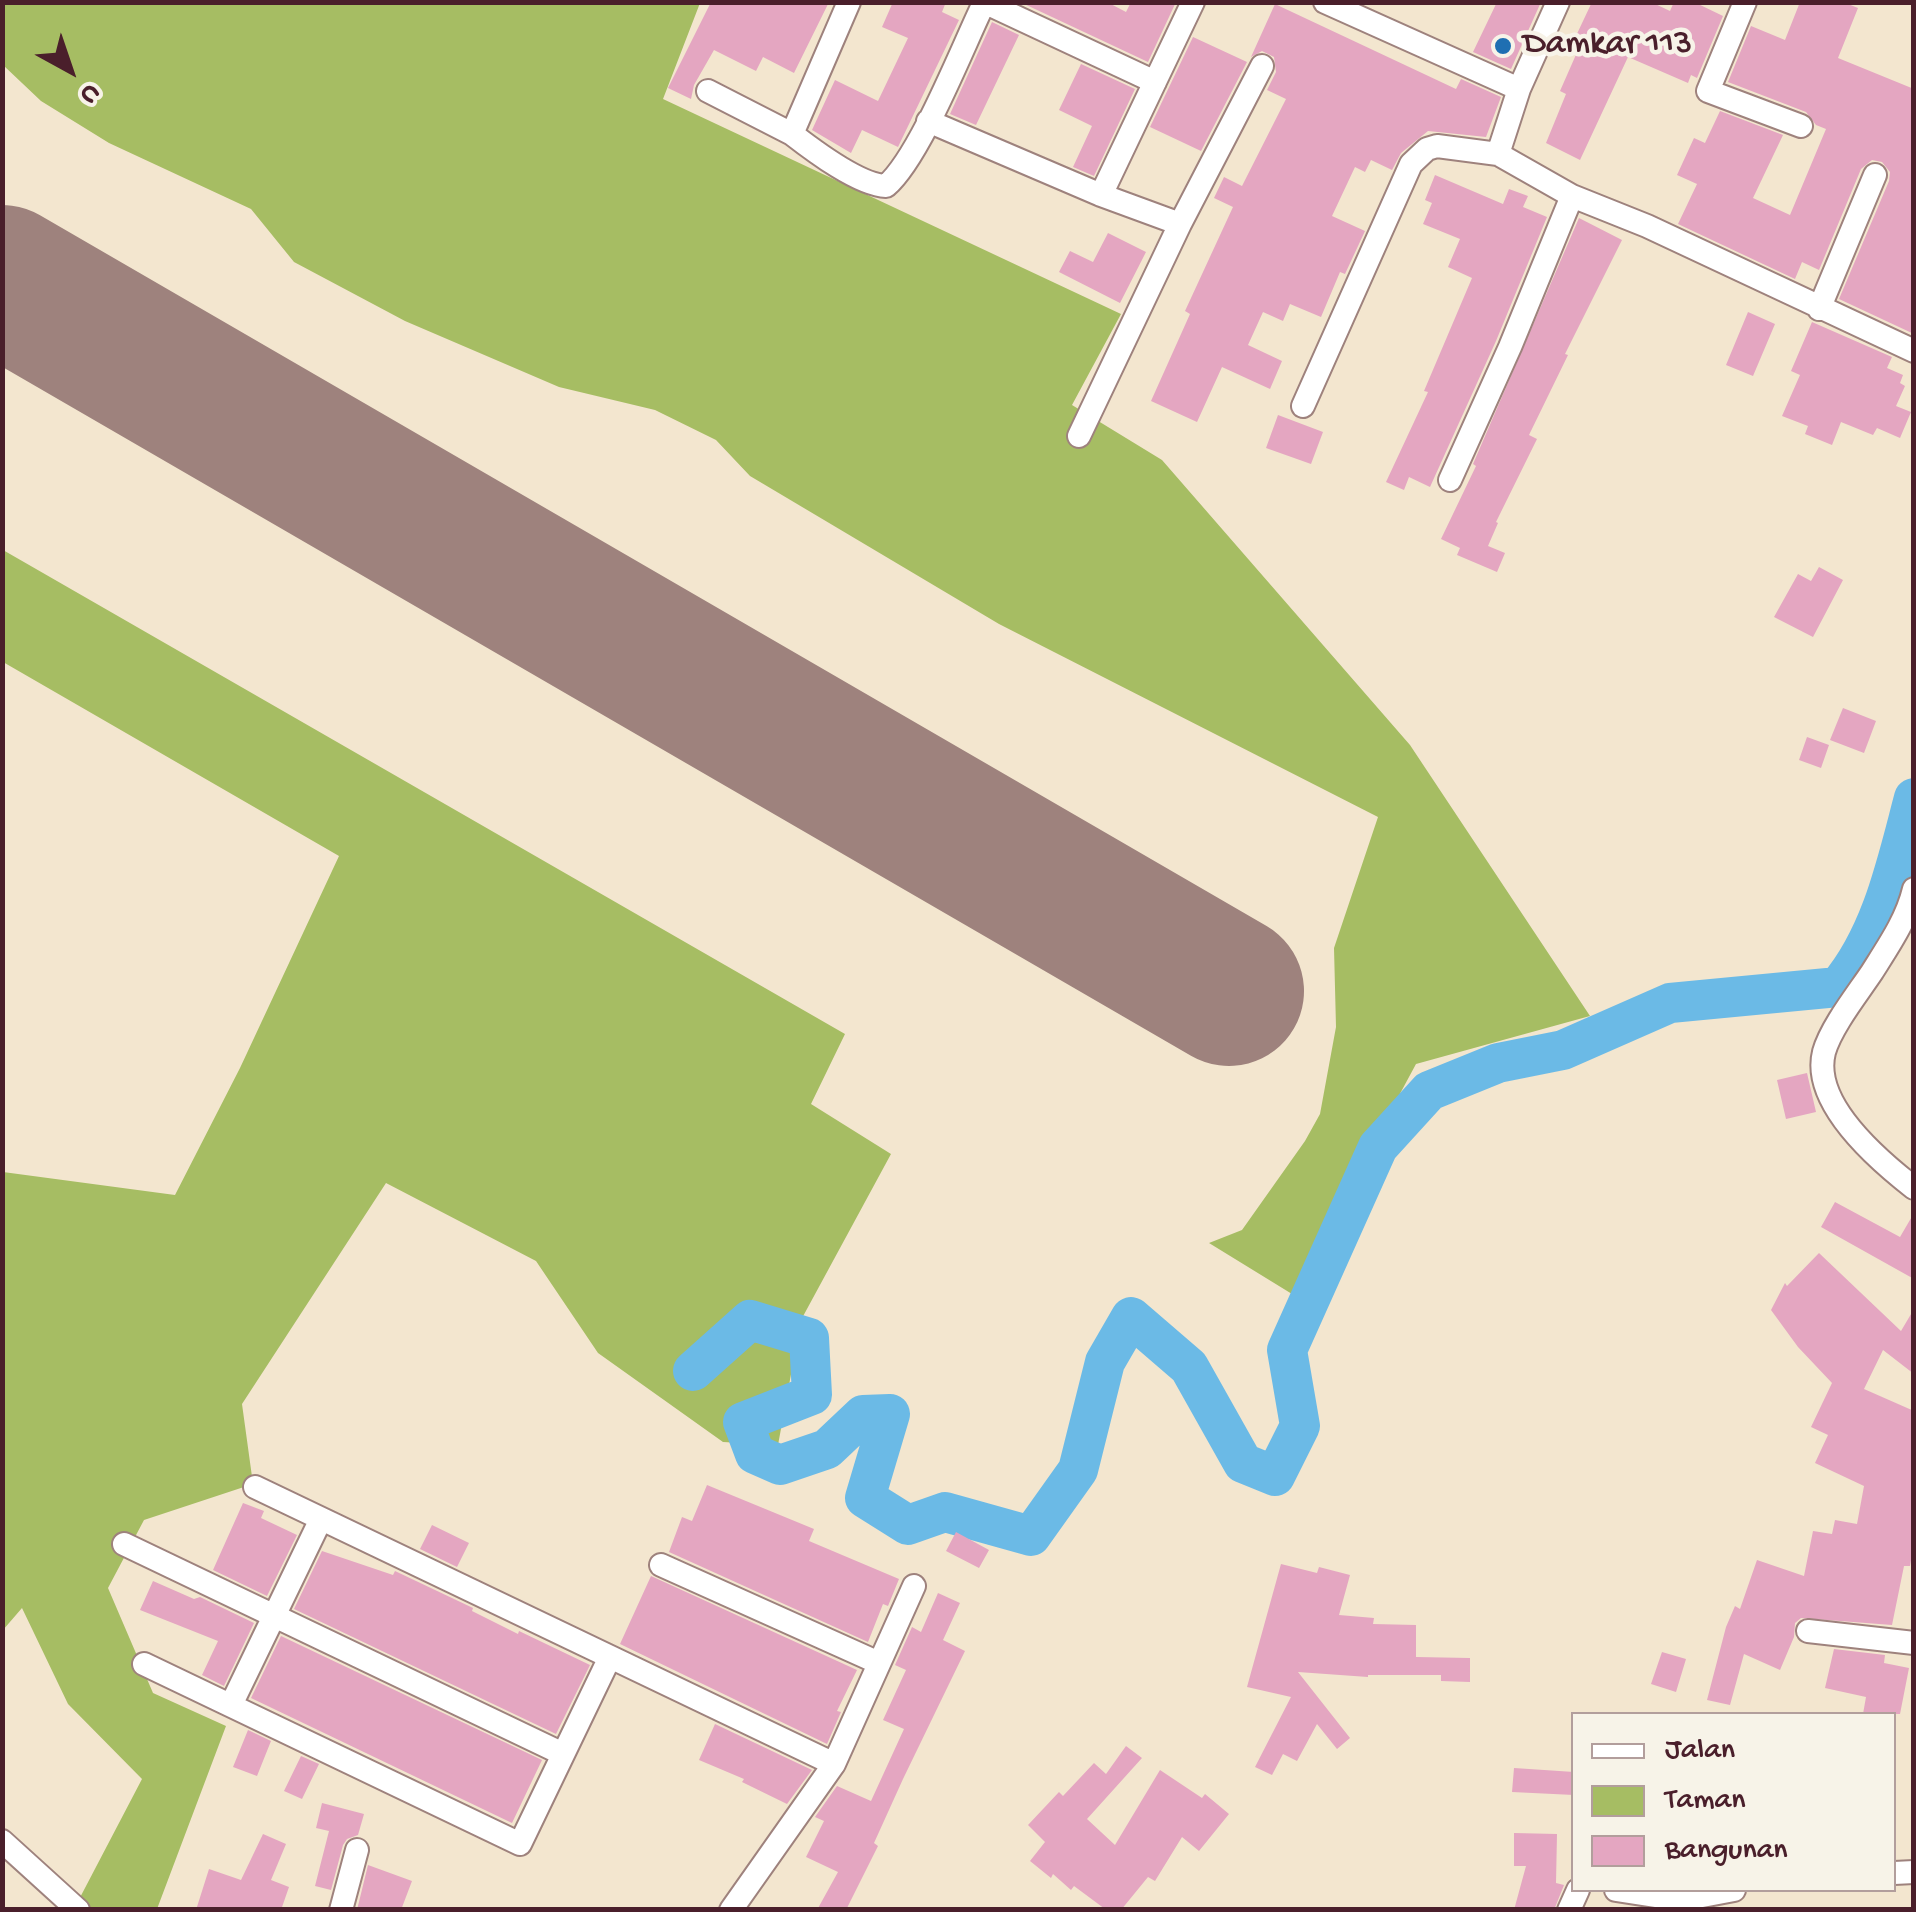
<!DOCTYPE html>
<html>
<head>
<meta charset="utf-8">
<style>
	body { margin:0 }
	#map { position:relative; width:1916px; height:1912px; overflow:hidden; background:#f3e6cf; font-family:"Gochi Hand",sans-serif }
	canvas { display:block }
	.frame { position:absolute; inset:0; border:5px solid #4a1f2b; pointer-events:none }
	.legend { position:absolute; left:1571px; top:1712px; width:325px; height:180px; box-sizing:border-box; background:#f7f3e8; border:2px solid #b29e9c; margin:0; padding:12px 18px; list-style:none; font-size:30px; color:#4a1f2b }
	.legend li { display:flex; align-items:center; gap:20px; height:50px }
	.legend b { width:50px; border:2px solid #b29e9c }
	.north { position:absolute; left:20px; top:20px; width:100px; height:100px; -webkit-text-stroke:8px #f7f3e8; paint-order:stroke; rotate:140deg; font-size:28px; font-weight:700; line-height:40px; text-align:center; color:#4a1f2b }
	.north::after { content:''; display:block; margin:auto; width:35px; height:45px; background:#4a1f2b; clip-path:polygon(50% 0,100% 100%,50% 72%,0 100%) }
</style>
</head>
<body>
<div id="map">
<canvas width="1916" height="1912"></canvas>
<div class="frame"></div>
<ul class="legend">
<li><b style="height:12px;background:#fff"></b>Jalan</li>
<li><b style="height:28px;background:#a6bd63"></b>Taman</li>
<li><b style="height:28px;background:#e4a6c1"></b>Bangunan</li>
</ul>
<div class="north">U</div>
</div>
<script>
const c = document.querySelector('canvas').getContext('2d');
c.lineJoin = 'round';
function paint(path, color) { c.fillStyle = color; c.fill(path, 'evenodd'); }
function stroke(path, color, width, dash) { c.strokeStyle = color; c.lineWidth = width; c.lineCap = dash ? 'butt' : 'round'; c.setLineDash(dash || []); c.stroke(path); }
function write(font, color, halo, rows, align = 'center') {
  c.font = font + ' "Gochi Hand",sans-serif'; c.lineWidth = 9; c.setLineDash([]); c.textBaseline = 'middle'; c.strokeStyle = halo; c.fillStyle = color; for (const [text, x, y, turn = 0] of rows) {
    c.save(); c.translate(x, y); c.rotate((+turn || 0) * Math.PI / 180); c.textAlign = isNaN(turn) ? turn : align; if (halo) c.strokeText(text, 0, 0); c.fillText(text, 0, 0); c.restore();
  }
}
const green = new Path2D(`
	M2 3H700L663 99 1121 314 1072 405 1162 460 1410 745 1590 1016 1416 1064 1292 1294 1209 1243 1242 1230 1305 1141 1320 1114 1336 1027 1334 948 1378 817 999 624 750 476 716 440 655 410 559 387 405 321 294 262 251 209 109 143 41 101 3 65Z
	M3 550 845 1034 811 1104 891 1154 801 1320 778 1445 723 1442 598 1353 536 1261 386 1183 242 1404 253 1484 144 1520 108 1588 153 1693 226 1726 157 1909H74L142 1779 68 1704 22 1608 3 1630V1172L175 1195 240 1068 339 856 3 662Z`);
const river = new Path2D(`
	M693 1371 750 1320 809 1338 812 1395 743 1422 755 1454 780 1465 827 1449 863 1415 890 1414 865 1498 908 1525 945 1512 1031 1536 1078 1470 1105 1362 1131 1317 1189 1367 1243 1463 1275 1476 1300 1426 1287 1350 1378 1147 1429 1091 1498 1063 1563 1050 1670 1003 1838 987C1882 935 1897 862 1914 798`);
const runway = new Path2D(`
	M2 280 1229 991`);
const building = new Path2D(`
	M711 2H829L794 73 763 57 756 71 714 50 694 85 691 99 668 88Z
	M893 2H946L942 12 959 20 898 147 862 130 851 153 812 130 835 80 878 101 908 38 882 27Z
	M1020 2H1107L1126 12 1131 2H1176L1148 62Z
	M1497 2H1541L1511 69 1473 52Z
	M1592 2H1651L1670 11 1674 2H1694L1723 16 1697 78 1691 75 1688 83 1628 57 1580 160 1546 143 1566 94 1560 91 1582 41 1575 38Z
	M1800 2H1843L1858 8 1838 58 1914 89V334L1839 299 1889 181 1890 172 1882 162 1872 160 1861 169 1819 270 1802 262 1795 279 1678 224 1697 184 1677 175 1694 138 1705 143 1720 111 1783 135 1753 198 1790 215 1826 129 1816 125 1806 112 1728 82 1751 26 1785 40Z
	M1275 4 1456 89 1461 79 1501 97 1486 137 1428 131 1401 153 1392 170 1371 160 1365 172 1355 167 1332 216 1365 231 1345 274 1340 272 1321 317 1290 304 1283 321 1263 312 1248 345 1282 361 1270 389 1222 367 1197 422 1151 401 1190 314 1185 311 1233 207 1214 198 1224 177 1242 186 1286 99 1267 90 1276 72 1274 57 1262 51 1251 57Z
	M992 22 1019 35 976 125 950 114Z
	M1193 37 1247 62 1201 151 1150 127Z
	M1081 64 1135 89 1094 176 1073 167 1092 126 1059 110Z
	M1435 175 1503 204 1509 189 1528 196 1523 207 1547 217 1496 341 1430 487 1409 477 1404 490 1386 482 1428 392 1424 391 1472 278 1448 267 1460 239 1423 224 1432 203 1425 200Z
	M1579 218 1622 240 1565 354 1568 355 1529 435 1537 439 1496 522 1498 523 1488 546 1505 553 1497 572 1457 555 1460 548 1441 539 1476 466 1473 464Z
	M1108 233 1146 252 1120 303 1059 272 1070 251 1093 262Z
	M1748 312 1775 324 1753 376 1726 365Z
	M1812 322 1892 357 1887 368 1903 375 1900 383 1905 386 1896 406 1911 412 1900 438 1877 428 1873 435 1841 422 1832 445 1805 434 1808 426 1782 416 1800 375 1791 371Z
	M1278 415 1323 432 1311 464 1266 448Z
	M1819 567 1843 580 1813 637 1774 617 1798 574 1811 581Z
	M1843 708 1876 721 1864 753 1830 740Z
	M1807 737 1829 745 1821 768 1799 760Z
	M1807 1073 1816 1112 1786 1119 1777 1080Z
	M1835 1202 1900 1237 1914 1213V1279L1821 1227Z
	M1819 1253 1901 1331 1914 1309V1374L1883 1350 1864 1389 1914 1411V1543L1910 1566H1904L1892 1625 1801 1618 1795 1623 1794 1637 1780 1670 1744 1654 1730 1705 1707 1700 1726 1627 1735 1606 1740 1609 1757 1560 1804 1576 1813 1531 1832 1534 1835 1520 1857 1524 1864 1486 1815 1463 1828 1435 1811 1427 1832 1383 1798 1347 1771 1310 1785 1283 1787 1286Z
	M707 1485 814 1529 809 1541 899 1579 888 1606 883 1604 868 1642 669 1552 682 1517 692 1521Z
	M243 1503 264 1511 261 1518 297 1535 267 1596 213 1570Z
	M432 1525 469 1543 457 1567 420 1549Z
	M956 1532 989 1550 979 1568 946 1551Z
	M322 1551 393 1575 395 1571 473 1608 472 1611 518 1634 519 1631 590 1665 556 1734 294 1609Z
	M1281 1564 1317 1573 1319 1567 1350 1575 1339 1615 1374 1618 1373 1624 1416 1625V1657L1470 1658V1682L1441 1681V1675H1368V1677L1298 1672 1350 1738 1337 1749 1317 1724 1297 1761 1283 1754 1272 1775 1255 1767 1291 1697 1247 1687Z
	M651 1576 857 1670 837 1711 841 1712 827 1744 620 1644Z
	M153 1581 194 1599 200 1597 254 1623 224 1686 202 1675 218 1641 140 1610Z
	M938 1593 960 1603 943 1640 965 1651 903 1779 874 1843 878 1846 846 1910H817L838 1872 806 1857 824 1821 815 1817 837 1786 871 1801 904 1729 883 1720 906 1670 895 1665 912 1627 921 1632Z
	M281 1636 542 1760 512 1823 251 1698Z
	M1834 1649 1885 1655 1884 1663 1909 1668 1900 1714H1863L1866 1697 1825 1688Z
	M1662 1652 1686 1659 1676 1692 1651 1684Z
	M715 1724 812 1770 787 1804 742 1782 744 1779 699 1760Z
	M248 1730 271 1741 257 1776 233 1767Z
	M1126 1746 1142 1758 1087 1819 1115 1845 1160 1770 1202 1798 1205 1794 1229 1814 1199 1851 1182 1837 1155 1881 1148 1877 1121 1910 1105 1909 1074 1886 1071 1890 1053 1874 1051 1878 1030 1861 1045 1842 1028 1825 1059 1792 1063 1796 1094 1763 1106 1774Z
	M301 1756 319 1764 302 1799 284 1791Z
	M1514 1768 1574 1772V1795L1512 1792Z
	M322 1803 364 1814 358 1835 347 1839 343 1845 331 1890 315 1886 329 1831 316 1828Z
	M1514 1833 1557 1834 1556 1883 1564 1885 1554 1910H1514L1526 1866H1514Z
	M263 1834 286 1844 271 1880 289 1887 281 1910H196L209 1869 241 1880Z
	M368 1865 412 1881 401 1910H357Z`);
const minor = new Path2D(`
	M984 2 1155 82
	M1325 2 1519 89
	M1745 2 1708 91 1801 126
	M708 91 792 134 849 2
	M928 121 1101 195 1180 224
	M792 134C814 151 859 185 886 186 920 157 963 46 984 3
	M1498 154 1519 89 1558 2
	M1101 195 1193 2
	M1572 196 1647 226 1914 351
	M1819 309 1875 175
	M1303 406 1411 164 1427 149 1437 146 1498 154 1572 196 1510 347 1450 480
	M1079 436 1180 224 1262 66
	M1914 889C1907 919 1889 945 1872 972 1858 993 1831 1027 1824 1052 1811 1103 1878 1160 1914 1188
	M255 1487 834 1764
	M124 1544 563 1754
	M661 1565 879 1663
	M1808 1631 1914 1643
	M144 1664 520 1844 610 1657
	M231 1705 321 1519
	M2 1841 78 1910
	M1894 1873 1914 1872
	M1616 1890 1681 1900 1734 1890
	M341 1910 357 1850
	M731 1910 834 1764 914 1586
	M1569 1910 1578 1890`);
const markers = [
	[1503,46,10,"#1f6fb2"]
];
const poiNames = [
	["Damkar 113",1523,46]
];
paint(green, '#a6bd63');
stroke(river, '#6bbae6', 40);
stroke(runway, '#9e827d', 150);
paint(building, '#e4a6c1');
stroke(minor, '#9e827d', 26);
stroke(minor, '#fff', 22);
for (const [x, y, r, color] of markers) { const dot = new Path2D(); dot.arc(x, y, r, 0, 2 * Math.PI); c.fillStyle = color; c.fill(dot); stroke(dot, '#f7f3e8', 4); }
write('35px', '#4a1f2b', '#f7f3e8', poiNames, 'left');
</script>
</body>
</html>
